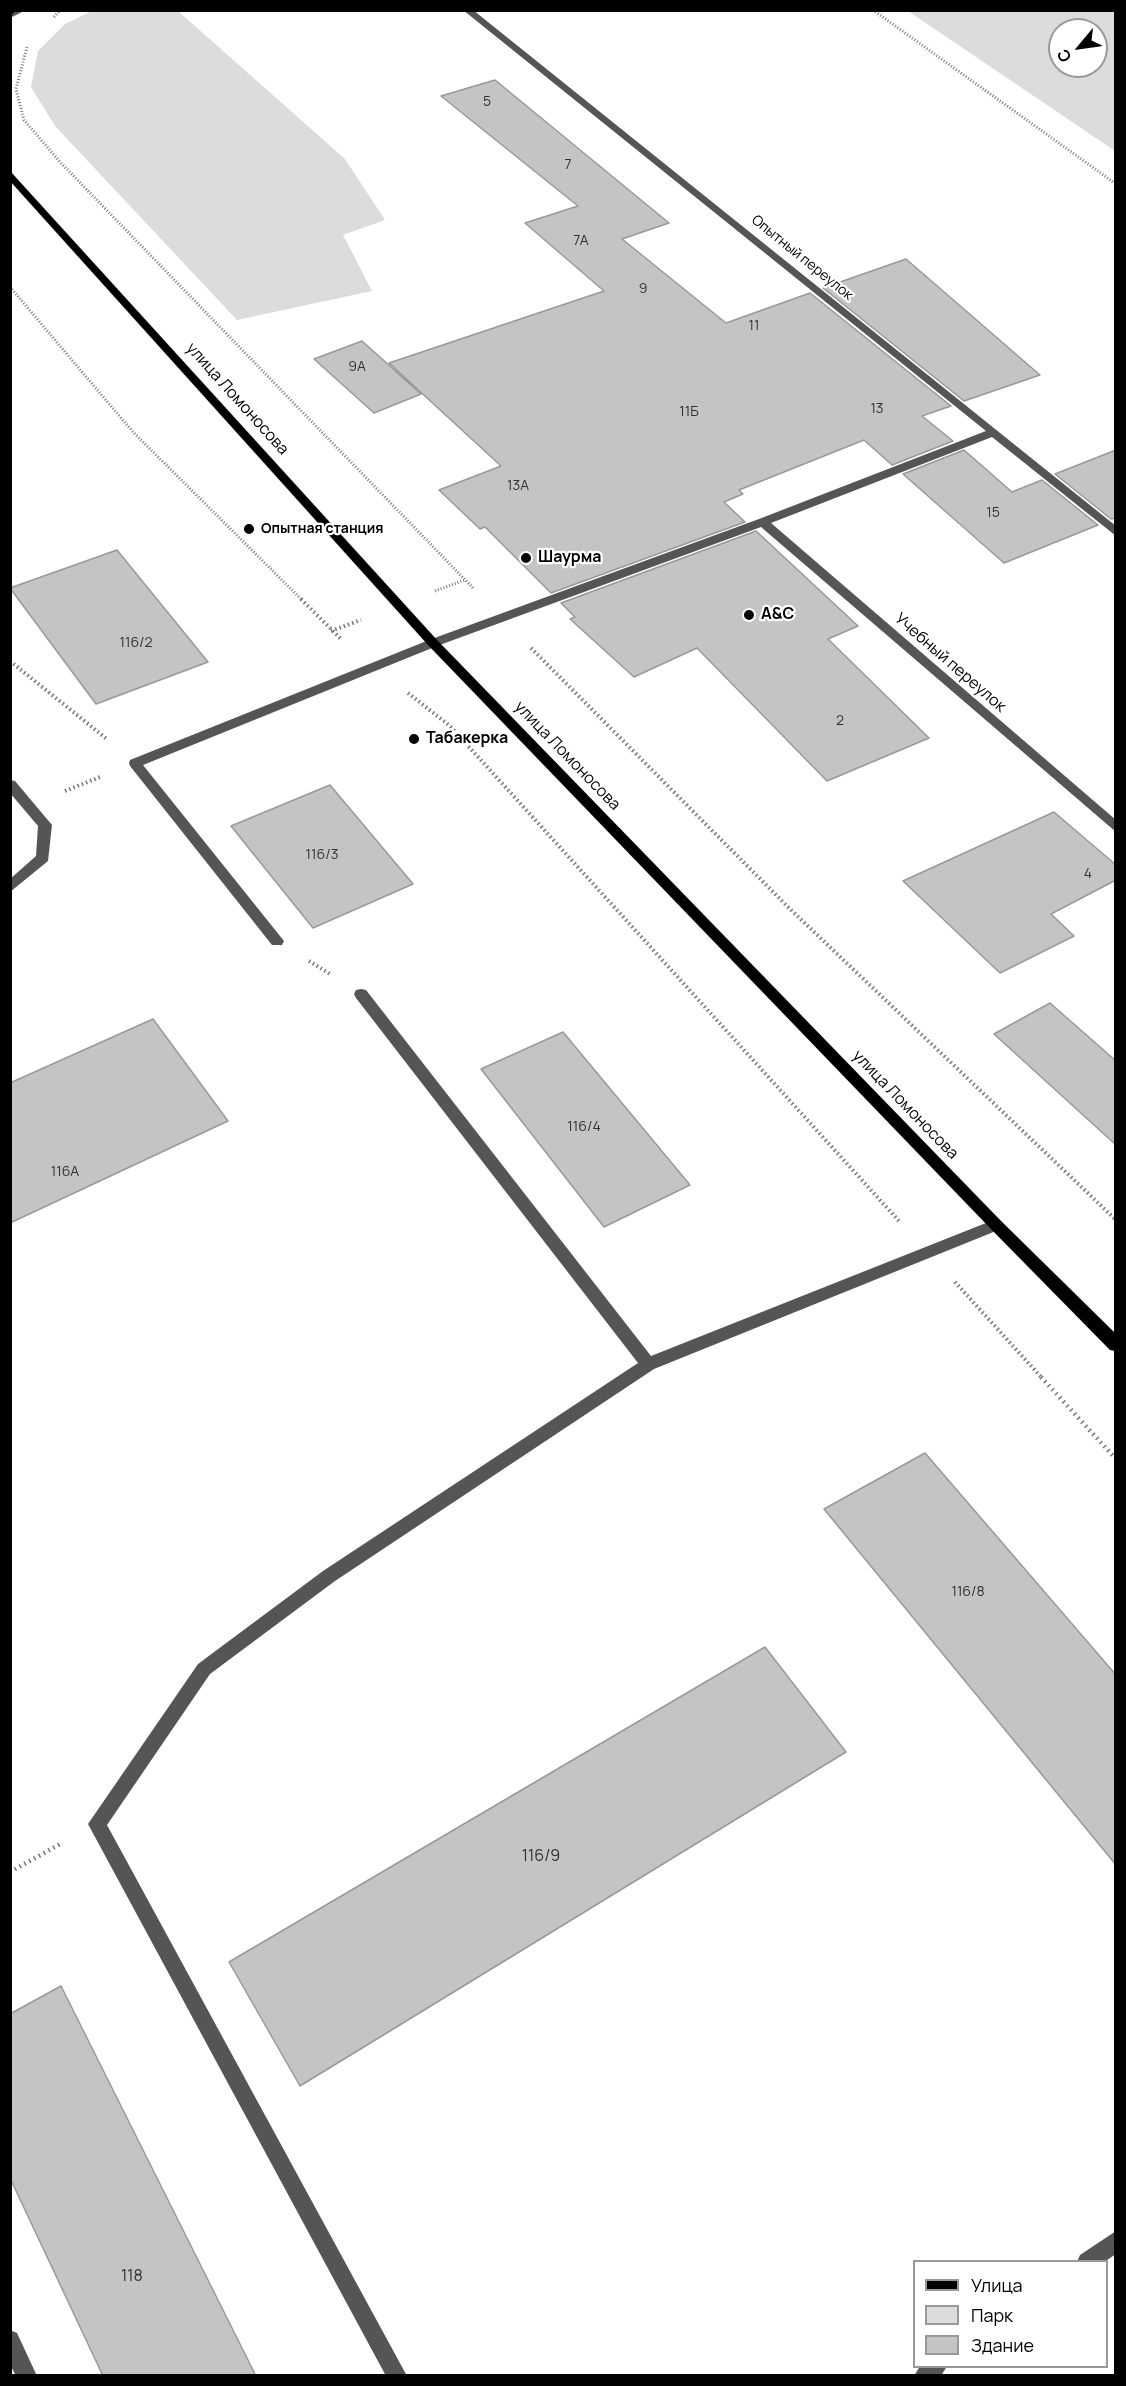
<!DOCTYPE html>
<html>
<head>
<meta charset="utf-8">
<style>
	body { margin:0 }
	#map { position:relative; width:1126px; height:2386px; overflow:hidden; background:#fff; font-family:Manrope,sans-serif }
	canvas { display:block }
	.frame { position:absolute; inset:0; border:12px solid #000; pointer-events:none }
	.legend { position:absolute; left:913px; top:2260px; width:195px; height:108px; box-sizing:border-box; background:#fff; border:2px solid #999; margin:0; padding:8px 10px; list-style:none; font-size:18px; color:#000 }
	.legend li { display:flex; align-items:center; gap:12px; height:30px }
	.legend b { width:30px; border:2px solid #999 }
	.north { position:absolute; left:1048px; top:18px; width:60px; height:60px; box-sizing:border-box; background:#fff; border:2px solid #999; border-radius:50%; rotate:241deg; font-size:16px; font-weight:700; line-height:24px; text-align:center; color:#000 }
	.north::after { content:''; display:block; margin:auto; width:21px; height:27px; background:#000; clip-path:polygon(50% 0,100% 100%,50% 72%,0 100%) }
</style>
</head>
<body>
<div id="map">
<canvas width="1126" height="2386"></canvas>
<div class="frame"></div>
<ul class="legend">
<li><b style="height:8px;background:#000"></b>Улица</li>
<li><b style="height:16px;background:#dcdcdc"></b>Парк</li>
<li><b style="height:16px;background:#c4c4c4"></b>Здание</li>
</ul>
<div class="north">С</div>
</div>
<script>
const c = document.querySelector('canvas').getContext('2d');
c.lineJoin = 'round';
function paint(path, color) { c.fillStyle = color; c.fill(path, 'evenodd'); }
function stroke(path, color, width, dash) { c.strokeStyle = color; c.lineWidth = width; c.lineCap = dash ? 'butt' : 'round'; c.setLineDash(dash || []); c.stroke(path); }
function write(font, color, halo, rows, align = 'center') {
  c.font = font + ' Manrope,sans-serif'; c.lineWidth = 4.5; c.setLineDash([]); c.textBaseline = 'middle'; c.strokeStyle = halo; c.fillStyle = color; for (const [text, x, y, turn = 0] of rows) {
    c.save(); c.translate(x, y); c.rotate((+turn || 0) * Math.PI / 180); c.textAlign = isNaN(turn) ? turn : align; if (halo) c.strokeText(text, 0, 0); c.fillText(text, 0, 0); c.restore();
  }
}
const green = new Path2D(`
	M92 11H178L345 159 385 220 343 235 372 291 237 320 55 126 31 87 38 51 65 24Z
	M908 11H1115V151ZM1060 30H1096V66H1060Z`);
const building = new Path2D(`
	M495 80 669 223 622 239 726 323 810 293 951 406 922 416 953 441 892 465 864 440 739 490 743 494 724 502 745 522 551 593 485 527 480 529 439 490 501 466 389 363 604 291 525 223 578 206 441 96Z
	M906 259 1040 375 964 401 823 288Z
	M362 341 421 394 374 413 314 359Z
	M964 450 1012 492 1042 480 1098 525 1004 563 903 474Z
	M1116 450V518L1111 519 1055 474Z
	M756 531 858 626 828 639 929 738 827 781 697 648 634 677 570 619 575 617 561 603Z
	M117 550 208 662 96 704 10 588Z
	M330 785 413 884 313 928 231 826Z
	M1054 812 1116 865V880L1051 914 1074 936 1000 973 903 881Z
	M1050 1003 1116 1061V1145L994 1034Z
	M153 1019 228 1121 10 1223V1083Z
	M563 1032 690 1185 604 1227 481 1069Z
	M925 1453 1116 1675V1865L824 1509Z
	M765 1647 846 1752 300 2086 229 1962Z
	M61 1986 256 2376H103L10 2178V2014Z`);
const pathFar2 = new Path2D(`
	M873 10 1116 184
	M54 17 60 10
	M27 47 16 89 24 120 61 163 473 588
	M10 287 133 432 302 600
	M435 591 465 580`);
const pathFar1 = new Path2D(`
	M301 599 342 640
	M331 631 361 620
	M531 648 789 908 1116 1220
	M10 661 108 740
	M408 693 450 726 899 1221
	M65 791 100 777
	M309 961 330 974
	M955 1282 1042 1378`);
const path = new Path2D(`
	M1041 1377 1116 1459
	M10 1872 62 1843`);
const minor = new Path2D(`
	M23 10 22 12 10 18V11Z
	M463 10H473L1116 526V536L992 437 771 523 1116 820V832L761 527 437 646 143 765 284 941 282 945H272L130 766 129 763 130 760 429 640 759 519 986 431Z
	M10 780 15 781 52 825 48 861 10 892V879L36 856 38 826 10 793Z
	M361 989 366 990 651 1356 991 1221H1001L1004 1225 1001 1229 654 1369 335 1581 210 1674 107 1825 407 2376H386L88 1824 198 1664 323 1571 638 1363 356 998 354 994 356 990Z
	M1116 2231V2254L1104 2262H1077L1080 2255Z
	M10 2330 17 2333 37 2376H16L10 2364Z
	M920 2366H947L941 2376H914Z`);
const major = new Path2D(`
	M10 10H17L10 16Z
	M10 171 437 640 1001 1221 1116 1334V1351L1110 1350 991 1229 429 646 10 181Z`);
const markers = [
	[249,529,6,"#000"],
	[526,558,6,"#000"],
	[749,615,6,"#000"],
	[414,739,6,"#000"]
];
const numberNames = [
	["5",487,102],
	["7",568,165],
	["7А",581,241],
	["9",643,289],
	["11",754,326],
	["9А",357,367],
	["13",877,409],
	["11Б",689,412],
	["13А",518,486],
	["15",993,513],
	["116/2",136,643],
	["2",840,721],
	["116/3",322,855],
	["4",1088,874],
	["116/4",584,1127],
	["116А",65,1172],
	["116/8",968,1592]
];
const farStreetnames = [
	["Опытный переулок",802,258,39]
];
const farPoinames = [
	["Опытная станция",261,529]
];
const streetNames = [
	["улица Ломоносова",237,399,48],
	["Учебный переулок",950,663,41],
	["улица Ломоносова",567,756,46],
	["улица Ломоносова",905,1105,46]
];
const poiNames = [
	["Шаурма",538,558],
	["A&C",761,615],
	["Табакерка",426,739]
];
const nearNumbernames = [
	["116/9",541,1857],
	["118",132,2277]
];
paint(green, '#dcdcdc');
paint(building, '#c4c4c4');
stroke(building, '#999', 1.5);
stroke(major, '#dbdbdb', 1);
stroke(pathFar2, '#777', 3, [1, 2]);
stroke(pathFar1, '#777', 4, [1.5, 3]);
stroke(path, '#777', 4.5, [1.5, 4]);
paint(minor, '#555');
paint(major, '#000');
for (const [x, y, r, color] of markers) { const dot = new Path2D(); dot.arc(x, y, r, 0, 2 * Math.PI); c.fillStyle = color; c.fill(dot); stroke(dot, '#fff', 2); }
write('14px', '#313131', null, numberNames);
write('14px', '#000', '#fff', farStreetnames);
write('bold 14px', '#000', '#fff', farPoinames, 'left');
write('16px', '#000', '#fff', streetNames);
write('bold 16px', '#000', '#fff', poiNames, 'left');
write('16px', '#313131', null, nearNumbernames);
</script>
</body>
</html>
